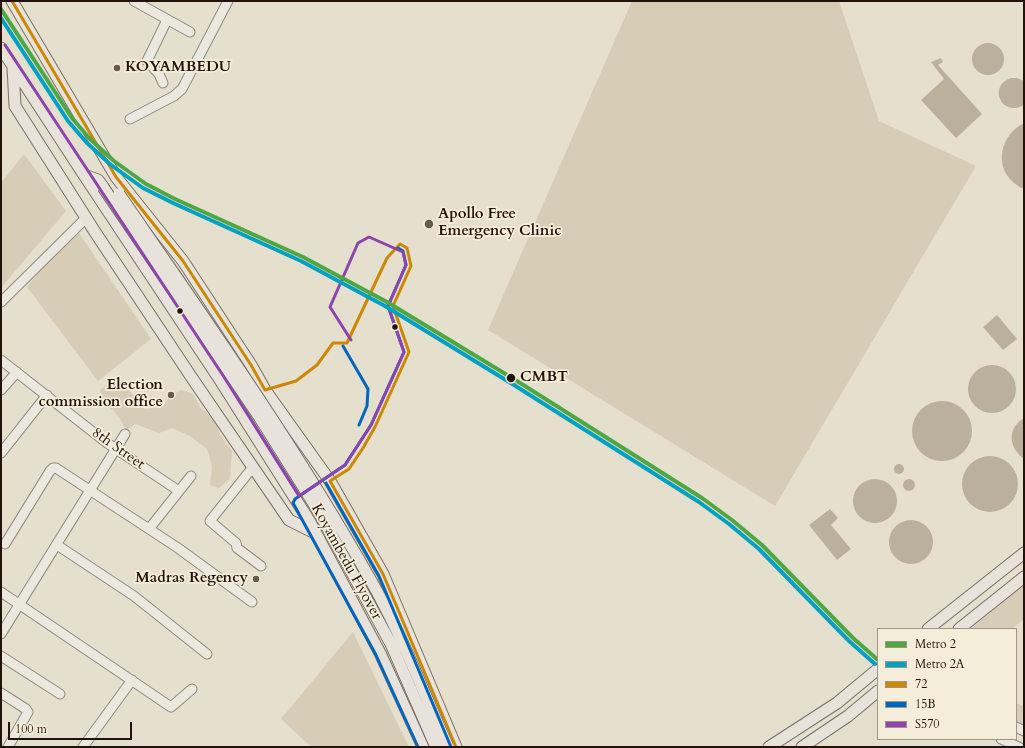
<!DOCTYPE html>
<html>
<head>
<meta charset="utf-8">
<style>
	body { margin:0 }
	#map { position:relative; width:1025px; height:748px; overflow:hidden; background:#e5dfce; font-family:Cardo,serif }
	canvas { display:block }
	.frame { position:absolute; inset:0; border:2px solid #23120b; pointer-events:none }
	.legend { position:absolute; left:877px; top:628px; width:140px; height:112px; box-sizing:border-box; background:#f4edd9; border:1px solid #a09587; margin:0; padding:5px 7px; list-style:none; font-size:12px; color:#23120b }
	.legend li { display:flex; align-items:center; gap:8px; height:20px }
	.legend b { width:20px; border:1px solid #a09587 }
	.scale { position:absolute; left:8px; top:722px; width:124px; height:18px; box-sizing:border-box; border:2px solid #23120b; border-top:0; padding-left:5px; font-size:12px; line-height:14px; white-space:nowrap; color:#23120b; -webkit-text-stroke:3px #f4edd9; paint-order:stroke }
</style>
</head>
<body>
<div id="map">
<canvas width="1025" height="748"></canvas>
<div class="frame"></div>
<ul class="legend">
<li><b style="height:5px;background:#4ea742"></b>Metro 2</li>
<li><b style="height:5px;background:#02a1c4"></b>Metro 2A</li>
<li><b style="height:5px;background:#cd8802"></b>72</li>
<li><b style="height:5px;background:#0065bd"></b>15B</li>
<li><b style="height:5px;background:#8e44ad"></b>S570</li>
</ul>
<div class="scale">100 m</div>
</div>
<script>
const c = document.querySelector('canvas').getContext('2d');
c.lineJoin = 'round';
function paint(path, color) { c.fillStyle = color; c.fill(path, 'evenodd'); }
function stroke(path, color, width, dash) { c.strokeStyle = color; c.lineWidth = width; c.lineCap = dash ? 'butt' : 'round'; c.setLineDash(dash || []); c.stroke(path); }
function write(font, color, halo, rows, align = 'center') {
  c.font = font + ' Cardo,serif'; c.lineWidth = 3.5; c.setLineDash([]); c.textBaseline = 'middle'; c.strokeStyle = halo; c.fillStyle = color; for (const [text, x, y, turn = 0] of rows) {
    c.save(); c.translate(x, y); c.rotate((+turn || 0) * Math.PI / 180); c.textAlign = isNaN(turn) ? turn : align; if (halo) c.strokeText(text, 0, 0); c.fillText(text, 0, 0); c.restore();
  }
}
const green = new Path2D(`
	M632 1H839L879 121 976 166 775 506 488 330Z
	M24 154 66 211 1 288V183Z
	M75 227 151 339 98 381 27 287Z
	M115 379 121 380 145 409 162 407 171 395 182 390 193 394 200 407 209 415 217 426 219 433 232 451 230 479 219 488 210 485 212 466 207 449 190 436 172 428 159 433 135 424 126 431 121 420 113 410 107 406 100 390Z
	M1024 582V619L1012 629H971Z
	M353 632 409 747H312L309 745 281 719Z
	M1016 703 1024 706V726L1016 723Z`);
const water = new Path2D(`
	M972 59a16 16 0 1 1 32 0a16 16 0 1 1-32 0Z
	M941 58 943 62 938 65 982 114 956 138 921 100 944 79 931 62Z
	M1011 78H1017L1024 81V105C1002 118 987 86 1011 78Z
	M1024 123V189C993 176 996 137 1024 123Z
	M997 315 1017 339 1003 350 983 327Z
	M968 389a24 24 0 1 1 48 0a24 24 0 1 1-48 0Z
	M912 431a30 30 0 1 1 60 0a30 30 0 1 1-60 0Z
	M1024 418V459C1009 448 1006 429 1024 418Z
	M962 484a28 28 0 1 1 56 0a28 28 0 1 1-56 0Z
	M894 469a5 5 0 1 1 10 0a5 5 0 1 1-10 0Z
	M903 485a6 6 0 1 1 12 0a6 6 0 1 1-12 0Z
	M853 501a22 22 0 1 1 44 0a22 22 0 1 1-44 0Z
	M830 509 838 518 831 525 851 549 837 560 809 525Z
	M889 542a22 22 0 1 1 44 0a22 22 0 1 1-44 0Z`);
const minor = new Path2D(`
	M134 1 190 32
	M163 83 159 74 147 61 167 20
	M130 119 174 96 182 89 228 1
	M1 302 86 218
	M1 360 107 443 179 491
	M1 390 17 372
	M1 453 47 395
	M253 467 210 521 236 543 237 548 261 566
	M149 529 191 476
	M5 544 50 471 53 468H56L178 548 252 602
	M57 545 134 596 207 654
	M1 592 171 707 192 689
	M1 634 125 434
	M1 656 60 694
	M1 693 26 709 28 712 8 747
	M1016 727 1024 731
	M1001 739 1019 747
	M83 747 132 680`);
const major = new Path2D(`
	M12 1 116 177 183 261 251 365 265 390 330 481 383 574 456 747
	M1 48 84 175 220 380 310 522 380 653 423 747
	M13 67 15 106 95 232 192 378 289 520 315 533
	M84 175 98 180 103 187
	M928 629 1024 553
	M959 629 1024 577
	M769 747 837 703 878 669
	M802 747 848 716 878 691`);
const majorBridge = new Path2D(`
	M103 187 260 418 319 512 391 644 436 747
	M119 194C206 320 295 446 370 579 401 633 423 691 448 747`);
const bus1 = new Path2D(`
	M12 1 116 177 183 261 251 365 265 390 296 381 317 365 333 343H347L387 258 400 244 407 248 411 266 393 306 409 352 375 427 363 448 349 469 330 481 383 574 456 747`);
const bus2 = new Path2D(`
	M398 248 403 251 406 265 388 306 404 352 371 425 345 465 295 499 293 503 376 655 418 747
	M343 346 368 389 367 406 359 425
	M326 483 379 576 451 747`);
const bus3 = new Path2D(`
	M5 45 224 377 299 496 345 465 371 425 404 352 388 306 406 265 403 252 369 237 358 243 330 307 351 340`);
const metro1 = new Path2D(`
	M1 9 72 118 90 139 114 161 146 184 175 199 303 257 387 302 517 381 702 498 732 520 762 545 853 638 878 660`);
const metro2 = new Path2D(`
	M1 18 68 121 87 143 111 165 143 188 173 203 301 261 385 306 514 385 699 502 729 524 759 549 849 641 875 664`);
const markers = [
	[117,68,4,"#675a4f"],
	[429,224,5,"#675a4f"],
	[180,311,3.5,"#23120b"],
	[395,327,3.5,"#23120b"],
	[511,378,5,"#23120b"],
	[171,395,4,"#675a4f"],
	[256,579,4,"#675a4f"]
];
const poiNames = [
	["KOYAMBEDU",125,68],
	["Apollo Free",438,215],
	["Emergency Clinic",438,232],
	["Election",163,386,"right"],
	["commission office",163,403,"right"],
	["Madras Regency",248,579,"right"]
];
const stopNames = [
	["CMBT",520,378]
];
const streetNames = [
	["8th Street",118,449,35],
	["Koyambedu Flyover",346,562,61]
];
paint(green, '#d7cdb7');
paint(water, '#bbb09c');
stroke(minor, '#918b82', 11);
stroke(major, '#767067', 13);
stroke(minor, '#eae8df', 9);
stroke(major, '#e7e3da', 11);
stroke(majorBridge, '#767067', 13, []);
stroke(majorBridge, '#e7e3da', 11);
stroke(bus1, '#cd8802', 3);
stroke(bus2, '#0065bd', 3);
stroke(bus3, '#8e44ad', 3);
stroke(metro1, '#4ea742', 4);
stroke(metro2, '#02a1c4', 4);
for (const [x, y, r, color] of markers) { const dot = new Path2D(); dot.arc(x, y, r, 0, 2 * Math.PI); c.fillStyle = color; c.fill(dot); stroke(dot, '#f4edd9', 1.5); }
write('bold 15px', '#23120b', '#f4edd9', poiNames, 'left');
write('bold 15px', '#23120b', '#f4edd9', stopNames, 'left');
write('15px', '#23120b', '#f4edd9', streetNames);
</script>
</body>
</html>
